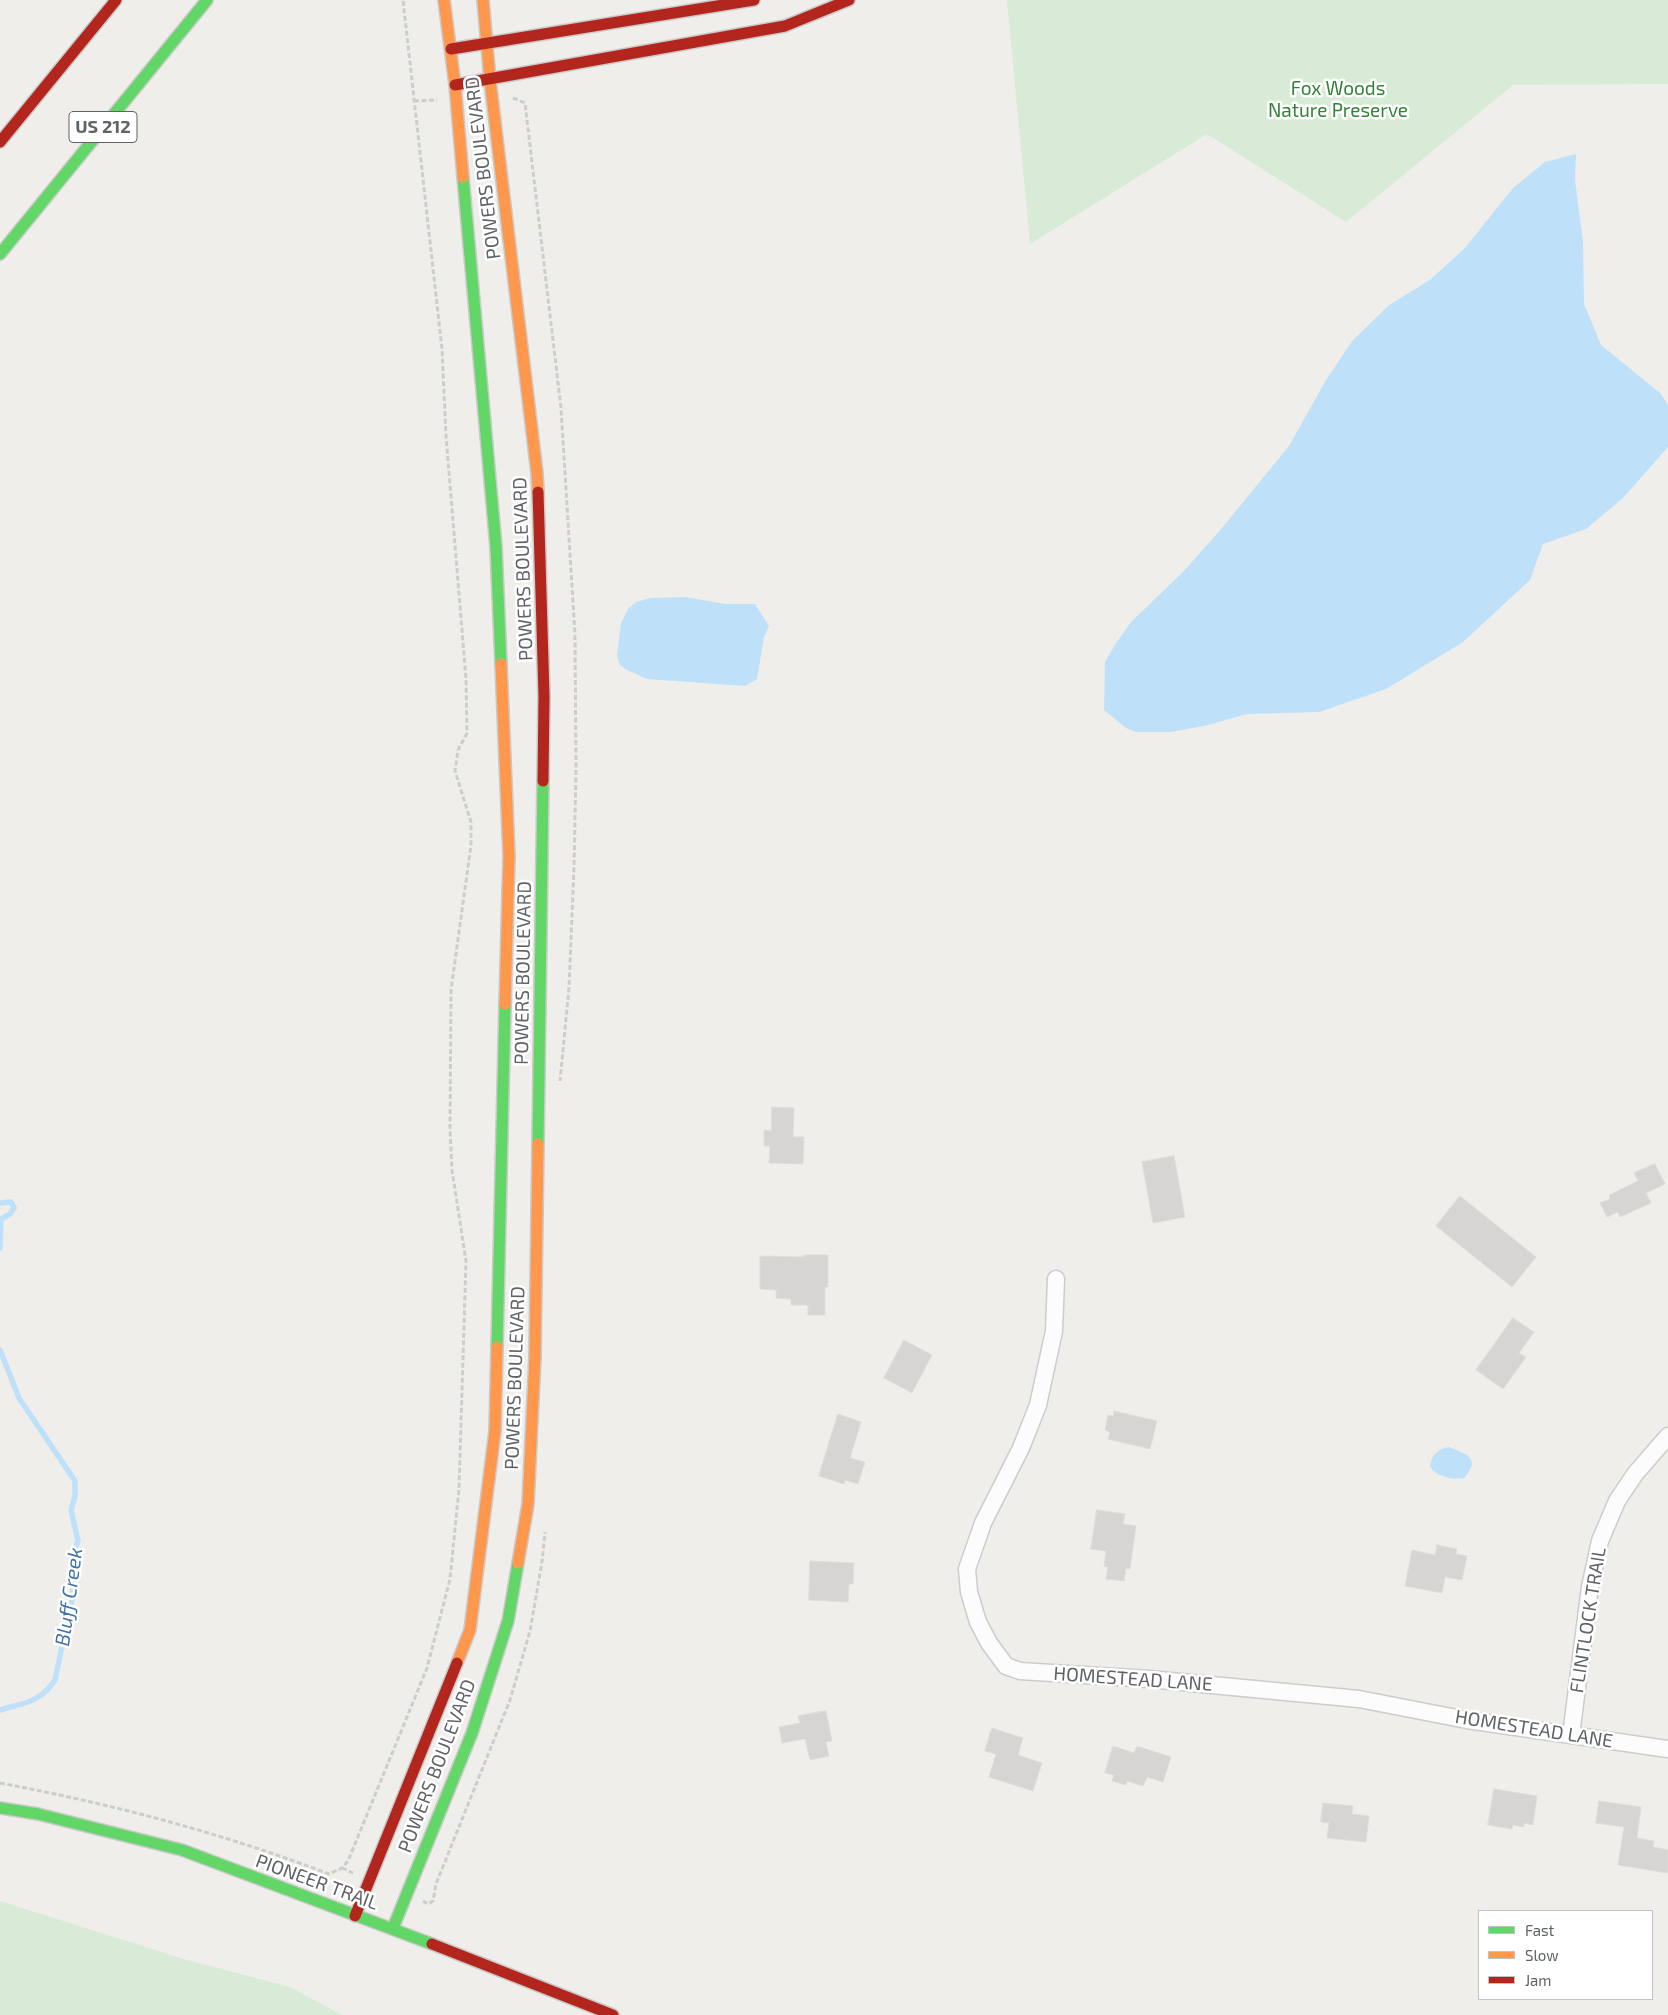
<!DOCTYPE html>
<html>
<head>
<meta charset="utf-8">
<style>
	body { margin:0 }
	#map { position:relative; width:1668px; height:2015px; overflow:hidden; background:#efeeea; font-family:"Exo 2",sans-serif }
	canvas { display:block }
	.legend { position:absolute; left:1478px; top:1910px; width:175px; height:90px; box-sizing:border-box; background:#fff; border:1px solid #bfc1c3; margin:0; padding:6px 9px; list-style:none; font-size:15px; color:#5f6368 }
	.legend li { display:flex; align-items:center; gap:10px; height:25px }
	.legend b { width:25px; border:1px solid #bfc1c3 }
</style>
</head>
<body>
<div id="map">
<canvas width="1668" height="2015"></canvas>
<ul class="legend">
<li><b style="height:6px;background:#63d668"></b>Fast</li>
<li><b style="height:6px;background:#ff974d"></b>Slow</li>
<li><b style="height:6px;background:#b3261e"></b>Jam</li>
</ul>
</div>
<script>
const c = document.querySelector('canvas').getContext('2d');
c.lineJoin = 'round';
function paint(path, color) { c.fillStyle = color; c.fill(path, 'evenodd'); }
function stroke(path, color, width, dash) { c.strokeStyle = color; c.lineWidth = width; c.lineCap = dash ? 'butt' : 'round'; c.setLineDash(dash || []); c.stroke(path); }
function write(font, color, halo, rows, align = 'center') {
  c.font = font + ' "Exo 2",sans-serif'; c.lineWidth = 5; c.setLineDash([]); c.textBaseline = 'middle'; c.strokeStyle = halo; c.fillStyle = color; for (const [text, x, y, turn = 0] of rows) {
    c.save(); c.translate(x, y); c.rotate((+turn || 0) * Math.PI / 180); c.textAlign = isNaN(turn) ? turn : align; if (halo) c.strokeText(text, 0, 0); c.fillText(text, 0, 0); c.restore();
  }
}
const green = new Path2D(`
	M1007 0H1668V84L1513 85 1346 222 1207 134 1030 244Z
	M0 1901 187 1960 290 1987 342 2015H0Z`);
const water = new Path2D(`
	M1576 154 1575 180 1583 242 1584 304 1601 345 1660 393 1668 405V447L1623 498 1586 529 1543 544 1530 580 1463 642 1386 689 1319 712 1247 714 1208 725 1171 732H1136L1126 728 1104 710 1105 662 1116 643 1132 621 1183 572 1222 528 1289 446 1326 380 1352 341 1388 306 1431 279 1465 248 1513 188 1545 162Z
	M685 597 726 604H755L769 626 764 637 757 679 745 686 647 679 627 670 620 665 617 656 621 623 628 609 636 602 650 598Z
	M1449 1447C1466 1454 1482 1458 1464 1478 1453 1480 1437 1477 1430 1467 1431 1456 1437 1449 1449 1447Z`);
const stream = new Path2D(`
	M0 1203 11 1202 14 1208 10 1214 1 1219 0 1248
	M0 1350 19 1398 75 1481V1496L71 1510 78 1541 72 1558 73 1594 55 1680C41 1702 24 1703 0 1710`);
const building = new Path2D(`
	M772 1107 794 1108 793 1137H804L803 1164 769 1163 770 1146H764V1130L771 1131Z
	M1174 1156 1185 1217 1153 1223 1142 1162Z
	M1655 1164 1665 1184 1646 1193 1651 1203 1620 1217 1618 1212 1607 1217 1600 1203 1610 1199 1609 1195 1638 1181 1634 1173Z
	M1460 1196 1536 1257 1512 1287 1436 1226Z
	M804 1255H828V1287H825V1315H808V1305H791V1299L776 1298V1290L760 1289V1256L804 1257Z
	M1513 1318 1534 1332 1519 1353 1526 1357 1503 1389 1476 1370Z
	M904 1340 932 1355 912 1393 884 1378Z
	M1114 1411 1157 1421 1150 1449 1108 1439 1110 1432 1105 1430 1108 1415 1113 1416Z
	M838 1414 861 1422 850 1458 865 1462 858 1484 845 1480 844 1484 819 1476Z
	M1097 1510 1125 1514 1123 1524 1136 1526 1130 1569 1126 1568 1124 1581 1106 1579 1108 1567 1104 1566 1106 1551 1091 1549Z
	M1437 1545 1457 1549 1456 1554 1467 1556 1462 1580 1445 1577 1442 1593 1405 1586 1412 1550 1435 1555Z
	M810 1561 854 1563 853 1584H849L848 1602 809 1600Z
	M826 1711 832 1741 826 1742 829 1756 810 1760 805 1739 782 1743 779 1727 800 1723 798 1716Z
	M992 1728 1023 1738 1018 1755 1042 1763 1033 1791 989 1777 996 1754 985 1751Z
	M1113 1746 1134 1753 1137 1746 1171 1757 1163 1782 1147 1777 1143 1786 1127 1781 1126 1785 1112 1781 1114 1775 1105 1773Z
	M1494 1789 1537 1796 1533 1825 1524 1823V1827L1513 1825 1512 1829 1488 1825Z
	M1599 1801 1641 1807 1637 1838 1654 1841 1653 1847 1668 1850V1873L1618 1865 1624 1827 1596 1823Z
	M1323 1803 1353 1806 1352 1814 1369 1816 1366 1842 1327 1838 1329 1823 1321 1822Z`);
const path = new Path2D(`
	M513 98 525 103 561 408 575 635 576 769 574 867 569 988 560 1081
	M414 101 437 100
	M0 1783C112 1804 222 1833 329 1874L342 1868 348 1861 427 1668 450 1579 459 1489 466 1261 452 1170 450 1129 451 990 471 845V822L455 771 458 750 467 733 466 679 446 436 442 349 403 0
	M342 1868 353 1873
	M423 1901 428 1904 433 1901 436 1884 510 1700 530 1631 542 1562 545 1532`);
const street = new Path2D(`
	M1056 1279 1054 1331 1038 1405 1021 1448 983 1523 967 1569 969 1592 978 1622 989 1643 1006 1666 1020 1671 1149 1679 1359 1699 1467 1720 1668 1749
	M1571 1735 1590 1587 1600 1541 1617 1501 1635 1474 1668 1436`);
const fast = new Path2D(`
	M463 177 496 547 501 664
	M0 254 207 0
	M538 1144 543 781
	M497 1347 505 1004
	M0 1808 38 1814 182 1850 432 1944
	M393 1928 472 1733 508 1621 518 1563`);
const slow = new Path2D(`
	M444 0 455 85 463 177
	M483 0 490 80 537 473 538 492
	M501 664 509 856 505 1004
	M518 1563 528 1504 535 1357 538 1144
	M457 1663 470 1630 495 1431 497 1347`);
const jam = new Path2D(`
	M451 49 754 0
	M455 85 785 26 849 0
	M0 142 116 0
	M538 492 544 696 543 781
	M355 1916 457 1663
	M432 1944 613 2015`);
const shields = [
	[103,127,68]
];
const shieldNames = [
	["US 212",103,127]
];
const parkNames = [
	["Fox Woods",1338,89],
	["Nature Preserve",1338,111]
];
const streetNames = [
	["POWERS BOULEVARD",483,168,-97],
	["POWERS BOULEVARD",523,569,-92],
	["POWERS BOULEVARD",523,973,-89],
	["POWERS BOULEVARD",515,1378,-88],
	["FLINTLOCK TRAIL",1588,1620,-81],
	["HOMESTEAD LANE",1133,1679,4],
	["HOMESTEAD LANE",1534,1729,9],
	["POWERS BOULEVARD",437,1766,-69],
	["PIONEER TRAIL",317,1882,20]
];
const waterNames = [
	["Bluff Creek",69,1597,-82]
];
paint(green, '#d8ebd6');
paint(water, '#bfe0f9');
stroke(stream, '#bfe0f9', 5.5);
paint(building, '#d6d5d3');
stroke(building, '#deddd9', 1);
stroke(street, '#cbcccc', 19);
stroke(fast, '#cacacb', 14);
stroke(slow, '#cacacb', 14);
stroke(jam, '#cacacb', 14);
stroke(path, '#cacfcc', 3, [5, 2.5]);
stroke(street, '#fdfcfc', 16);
stroke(fast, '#63d668', 11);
stroke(slow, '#ff974d', 11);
stroke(jam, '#b3261e', 11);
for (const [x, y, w] of shields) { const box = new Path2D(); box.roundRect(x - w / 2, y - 15.5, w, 31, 4); c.fillStyle = '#fff'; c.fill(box); stroke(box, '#5f6368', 1); }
write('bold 18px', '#5f6368', null, shieldNames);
write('19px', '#348238', '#fff', parkNames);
write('19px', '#5f6368', '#fff', streetNames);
write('italic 20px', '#4174aa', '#fff', waterNames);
</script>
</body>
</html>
